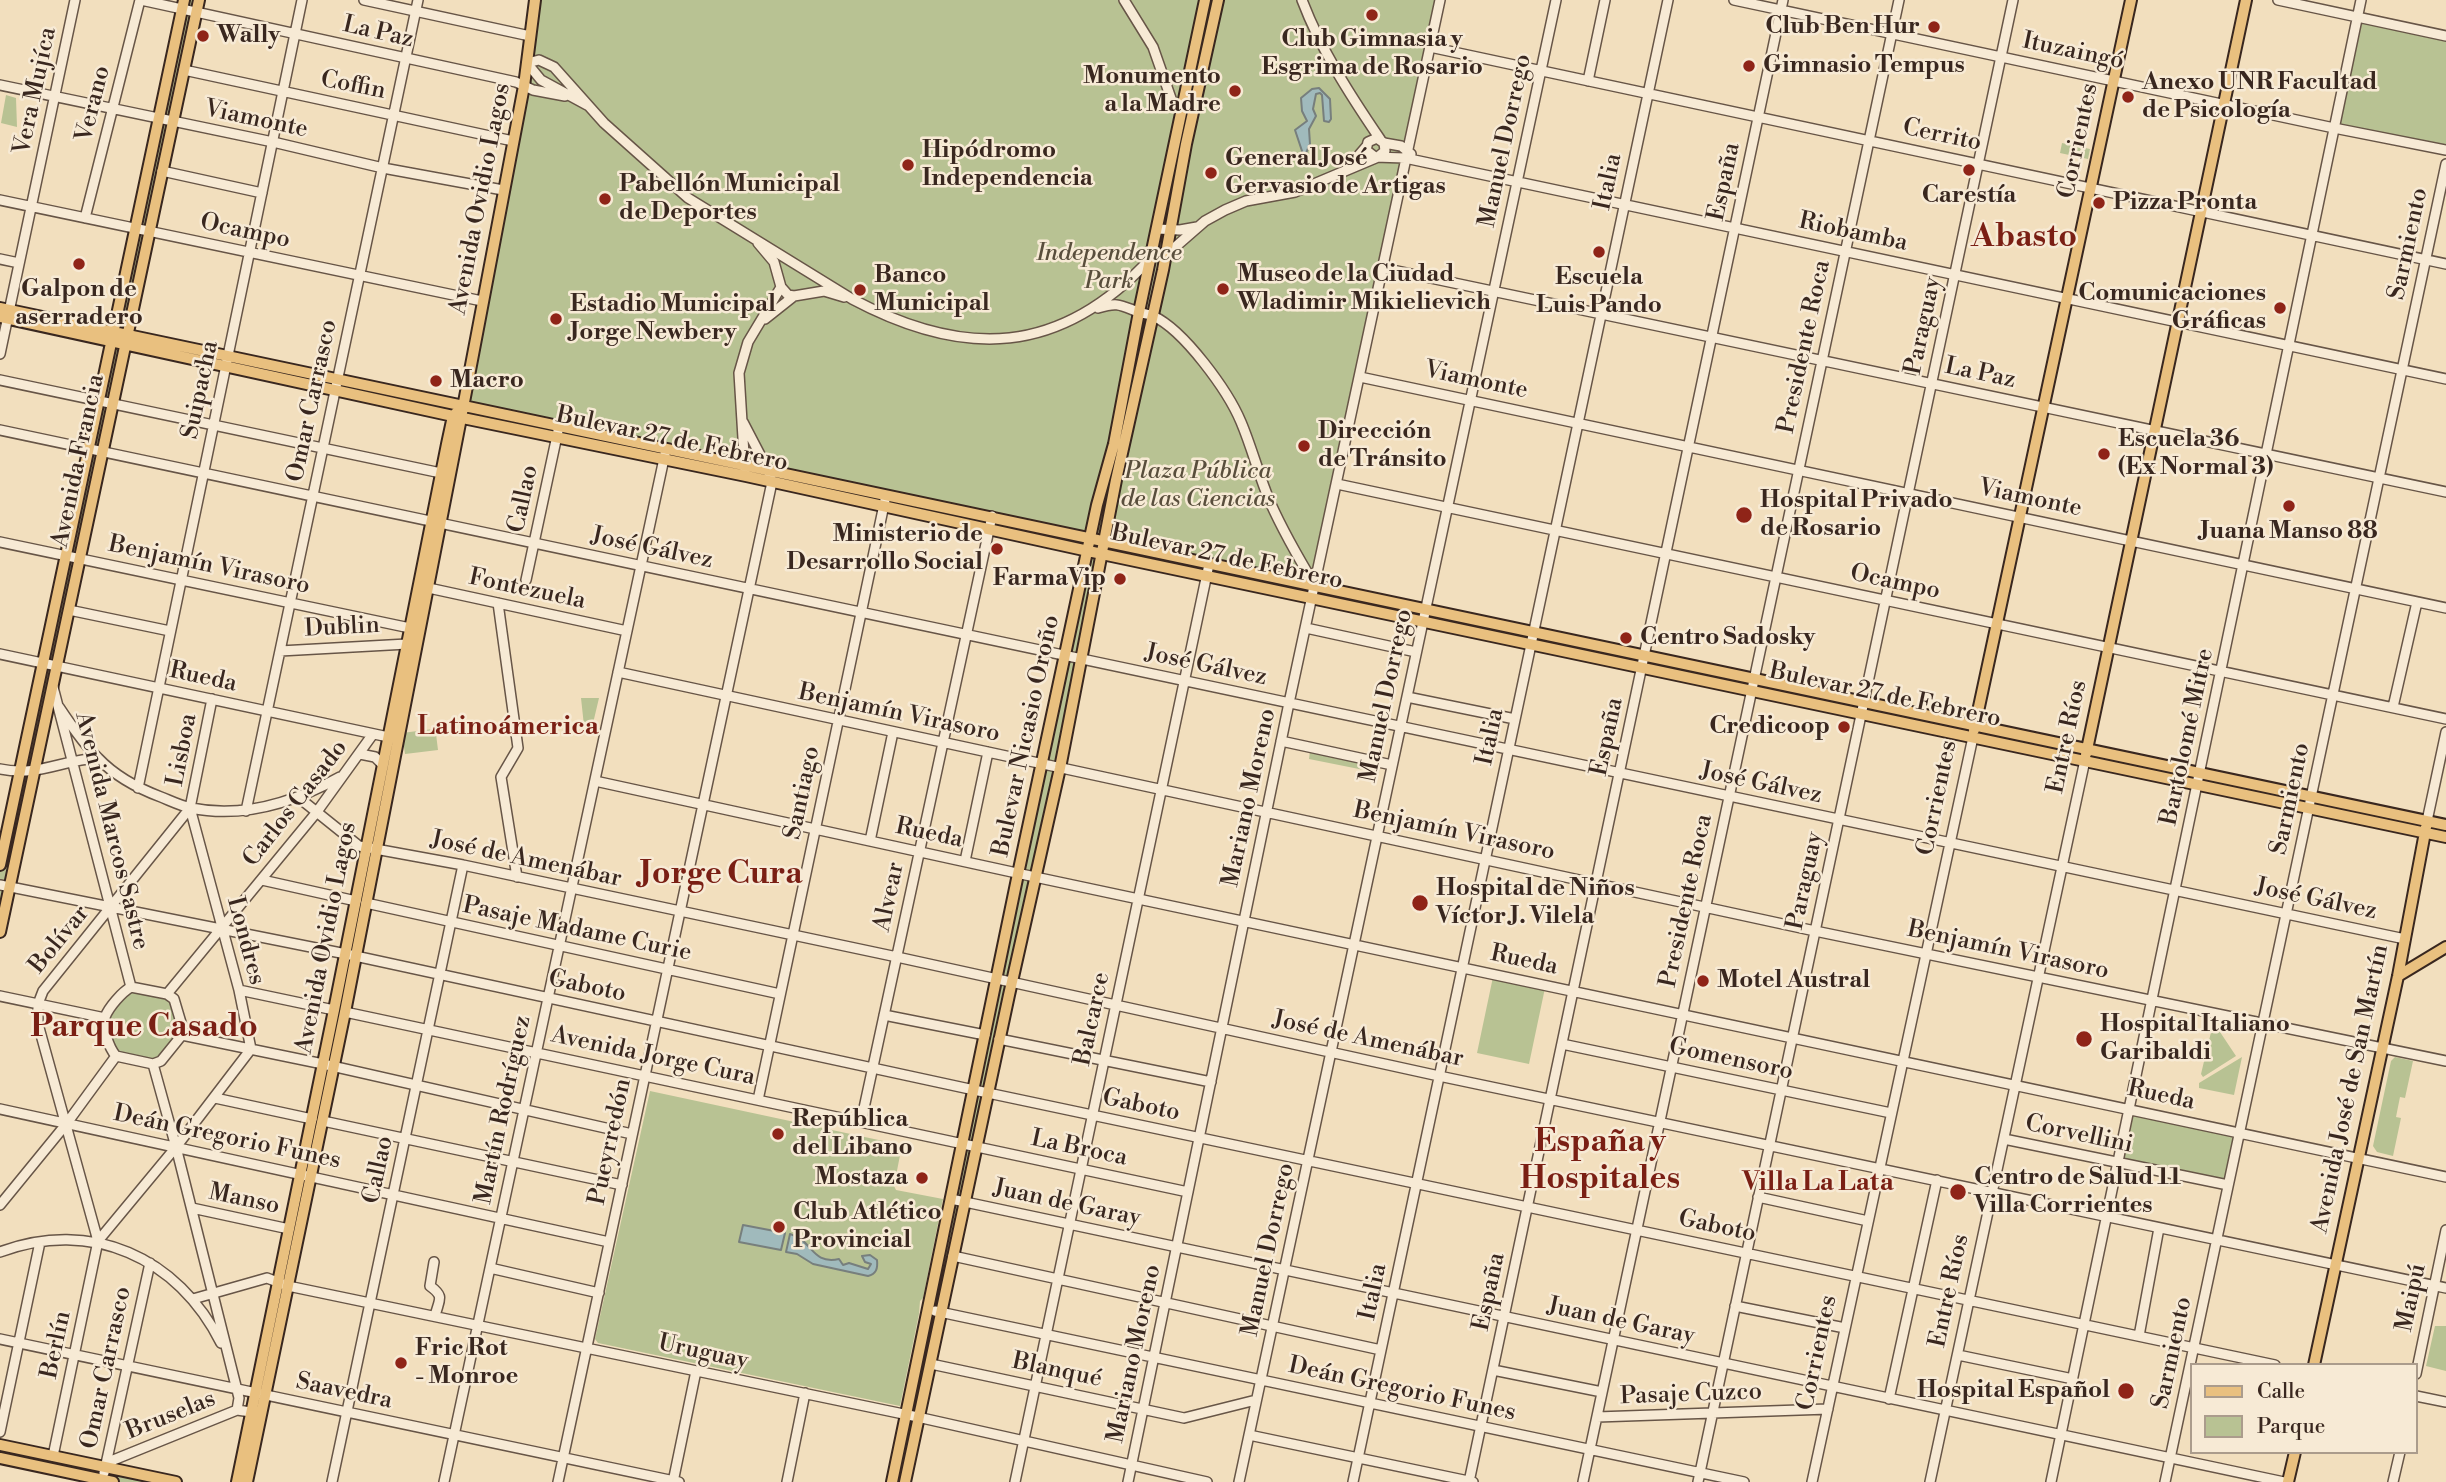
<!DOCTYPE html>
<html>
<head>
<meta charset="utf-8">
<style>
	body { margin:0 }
	#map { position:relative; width:2446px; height:1482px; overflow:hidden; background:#f2dfbe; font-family:"Libre Bodoni",serif }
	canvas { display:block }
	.legend { position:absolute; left:2190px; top:1363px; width:228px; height:91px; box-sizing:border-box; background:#f7ead5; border:2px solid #ab9c8c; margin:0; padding:9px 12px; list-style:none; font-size:21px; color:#39271f }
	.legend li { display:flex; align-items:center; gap:14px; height:35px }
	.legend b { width:35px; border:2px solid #ab9c8c }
</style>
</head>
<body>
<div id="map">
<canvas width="2446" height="1482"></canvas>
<ul class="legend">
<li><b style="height:9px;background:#e9c07f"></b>Calle</li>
<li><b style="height:19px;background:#b8c293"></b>Parque</li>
</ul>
</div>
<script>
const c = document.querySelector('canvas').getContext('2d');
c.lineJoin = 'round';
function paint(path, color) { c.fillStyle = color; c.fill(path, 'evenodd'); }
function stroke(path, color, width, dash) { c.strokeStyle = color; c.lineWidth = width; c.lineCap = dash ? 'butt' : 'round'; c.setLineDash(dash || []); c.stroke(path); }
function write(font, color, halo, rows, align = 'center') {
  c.font = font + ' "Libre Bodoni",serif'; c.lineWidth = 5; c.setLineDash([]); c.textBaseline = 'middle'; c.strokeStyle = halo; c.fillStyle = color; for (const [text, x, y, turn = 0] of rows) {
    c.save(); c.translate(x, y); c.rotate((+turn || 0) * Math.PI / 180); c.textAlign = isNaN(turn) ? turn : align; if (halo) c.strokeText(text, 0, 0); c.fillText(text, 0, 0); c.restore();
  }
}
const green = new Path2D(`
	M184 0H199L0 932V865Z
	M535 0H1440L1316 587 463 405Z
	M2358 17 2446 36V150L2334 128Z
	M6 95 16 98 17 127 1 123Z
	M2062 143 2090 149 2088 159 2060 153Z
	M1089 551 1102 554 905 1482H892Z
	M581 698H599L590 736 585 735Z
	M441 728V732L436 734 438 750 405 754 402 733Z
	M1310 751 1380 765 1379 773 1309 759Z
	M1493 977 1545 988 1529 1064 1477 1053Z
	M131 987 174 999 182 1035 161 1061 116 1056 105 1018Z
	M2212 1028 2218 1029 2236 1056 2203 1077 2201 1074Z
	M2242 1057 2234 1095 2199 1088V1083Z
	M2395 1057 2413 1061 2405 1098 2400 1097 2396 1117 2401 1118 2393 1156 2377 1152 2373 1146 2391 1061Z
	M650 1091 902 1145 894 1186 896 1190 943 1199 923 1298 920 1301 919 1314 900 1406 598 1343 595 1339Z
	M2132 1114 2236 1135 2226 1181 2122 1159Z
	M2435 1326H2446V1371L2426 1366Z
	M0 1445 176 1482H113L0 1458Z`);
const water = new Path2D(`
	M1319 88 1330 99 1331 119 1329 122 1324 121 1322 95 1320 93 1316 94 1313 109 1316 116 1309 129 1310 144 1306 153 1303 154 1295 130 1307 121 1302 111 1301 98 1312 89Z
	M743 1225 785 1233 781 1250 739 1242Z
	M790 1234C813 1240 811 1265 839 1259L843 1265 849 1263 868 1269 871 1264 865 1262 862 1256 870 1255 877 1260C878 1269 876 1274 868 1276L813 1264 797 1254 786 1252Z`);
const minor = new Path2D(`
	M141 0 516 82 533 90 565 96
	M364 0 530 36
	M1124 0 1153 47 1173 104 1182 109
	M1302 0C1321 50 1350 95 1380 139
	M1734 0 2334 128 2446 150
	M2278 0 2446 36
	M1430 47 2446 264
	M184 70 513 141
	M1588 81 1605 0
	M0 85 273 142 383 168 503 190
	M587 105 541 80 527 63 539 60 554 67 604 123 688 198 852 299C965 359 1060 356 1150 259
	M1384 143 1401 146 1411 154
	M1379 156 1385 151 1384 143 1377 138 1368 142 1366 150 1375 157 1405 158 2446 379
	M1348 168 1366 147
	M162 171 262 193
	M0 200 482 301
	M85 218 140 0
	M1157 229 1180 230 1197 227
	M758 243 774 262 781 287 788 295 794 296 824 291 844 297
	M1166 255 1205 221 1225 210 1246 201 1295 192 1378 157
	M0 259 19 263
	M1383 268 2446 492
	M1098 308C1118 302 1120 305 1138 312 1143 314 1149 314 1153 316 1184 330 1228 391 1241 422 1252 448 1259 476 1270 502 1283 531 1299 559 1316 587
	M765 319 794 296
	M0 354 75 0
	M1360 377 2446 608
	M0 380 441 473
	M0 430 2405 939
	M745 471 739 373 748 342 781 287
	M1337 484 2446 719
	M0 542 410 628
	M526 580 558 431
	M424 587 627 631
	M498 603 518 748 501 777 517 877
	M69 610 170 631
	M1306 628 1416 652
	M280 651 407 644
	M0 654 393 738
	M618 672 1815 931 2446 1061
	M53 687 131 987
	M1407 697 1515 719
	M59 707C71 725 83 743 98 758 116 777 137 788 161 797 171 801 181 806 191 808 244 819 295 802 340 777
	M2393 707 2417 602
	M1281 741 1392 765
	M360 754 375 757 383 765
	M0 769C38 777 61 760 98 758
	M595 781 1035 877 2446 1177
	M138 788 302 0
	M298 797 359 846 463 865 897 957 1439 1076 2446 1288
	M246 811 418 0
	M2427 821 2446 732
	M870 841 893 732
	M965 861 988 752
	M262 880 356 901
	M0 885 346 954 988 1093 2275 1365
	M366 903 780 994
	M131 987 167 994 174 999 182 1026V1035L161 1061 153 1064 116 1056C109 1048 102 1028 105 1017 109 1007 122 992 131 987Z
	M239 990 334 1010
	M167 994 316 813 373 734
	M0 996 105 1018
	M345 1012 1188 1192
	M884 1015 985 1035
	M182 1035 323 1064 632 1134
	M999 1039 1211 1082
	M1562 1044 1891 1113
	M153 1064 176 1147 239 1398 237 1410
	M215 1098 312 1119
	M758 1100 885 500
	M0 1109 609 1242
	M323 1121 622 1185
	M861 1122 992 516
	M2004 1139 2228 1185
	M1758 1197 1868 1221
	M951 1199 2284 1482
	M0 1205 67 1123 116 1056
	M192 1208 289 1229
	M98 1241 176 1147 251 1049 239 990 190 808 212 699
	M0 1252C91 1218 178 1257 221 1343
	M953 1256 1381 1350
	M434 1262 430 1286C445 1297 439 1299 435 1316
	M490 1268 599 1293
	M193 1299 267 1278 288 1286 913 1416 1207 1482
	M1735 1306 1845 1328
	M935 1311 1744 1482
	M2139 1336 2159 1228
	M0 1339 679 1482
	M1958 1355 2073 1379
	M931 1364 1184 1418 1256 1400
	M1493 1370 1602 1392
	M2416 1374 2446 1230
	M2416 1396 2446 1402
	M1889 1399 1937 1180
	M1597 1417 1828 1409
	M0 1432 40 1242
	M1249 1435 1473 1482
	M53 1456 98 1241 38 1024V1004L43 991 190 808
	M106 1463 237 1410 251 1412
	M104 1473 150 1263
	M332 1482 463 865
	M444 1482 665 454
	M558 1482 772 482 768 470 743 422
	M673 1482 696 1371
	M787 1482 805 1393
	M1015 1482 1208 569
	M1128 1482 1289 703 1440 0
	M1239 1482 1556 0
	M1353 1482 1668 0
	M1469 1482 1783 0
	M1583 1482 1899 0
	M1698 1482 2013 0
	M1812 1482 1973 737
	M1930 1482 2085 760
	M2051 1482 2361 0
	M2165 1482 2446 164
	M2393 1482 2400 1452`);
const major = new Path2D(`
	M0 308 2446 825
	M0 317 453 416 746 476 1102 554 2446 837
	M1974 730 2131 0
	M2086 754 2246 0
	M0 865 184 0
	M0 932 199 0
	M2398 976 2446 947
	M2314 1365 2398 976 2426 827
	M0 1445 176 1482
	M0 1458 113 1482
	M237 1482 334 1010 447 444 453 416 456 413
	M247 1482 345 1012 461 418 524 86 535 0
	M892 1482 1018 874 1097 505 1114 444 1139 312 1205 0
	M905 1482 1009 995 1060 768 1116 480 1163 270 1186 144 1218 0
	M2288 1482 2295 1452`);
const markers = [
	[1372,15,7,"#8f2418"],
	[1934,27,7,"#8f2418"],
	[203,36,7,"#8f2418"],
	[1749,66,7,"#8f2418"],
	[1235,91,7,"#8f2418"],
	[2128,97,7,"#8f2418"],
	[908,165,7,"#8f2418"],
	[1969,170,7,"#8f2418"],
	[1211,173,7,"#8f2418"],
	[605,199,7,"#8f2418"],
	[2099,203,7,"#8f2418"],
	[1599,252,7,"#8f2418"],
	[79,264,7,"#8f2418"],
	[1223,289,7,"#8f2418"],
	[860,290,7,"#8f2418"],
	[2280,308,7,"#8f2418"],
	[556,319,7,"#8f2418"],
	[436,381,7,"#8f2418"],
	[1304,446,7,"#8f2418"],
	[2104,454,7,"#8f2418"],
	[2289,506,7,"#8f2418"],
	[1744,515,9,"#8f2418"],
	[997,549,7,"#8f2418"],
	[1120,579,7,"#8f2418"],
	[1626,638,7,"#8f2418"],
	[1844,727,7,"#8f2418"],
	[1420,903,9,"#8f2418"],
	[1703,981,7,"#8f2418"],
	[2084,1039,9,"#8f2418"],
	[778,1134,7,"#8f2418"],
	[922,1178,7,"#8f2418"],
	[1958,1192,9,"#8f2418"],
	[779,1227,7,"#8f2418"],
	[401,1363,7,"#8f2418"],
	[2126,1391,9,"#8f2418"]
];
const poiNames = [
	["Club Ben Hur",1920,27,"right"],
	["Wally",217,36],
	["Club Gimnasia y",1372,40,"center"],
	["Esgrima de Rosario",1372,68,"center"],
	["Gimnasio Tempus",1763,66],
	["Monumento",1221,77,"right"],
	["a la Madre",1221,105,"right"],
	["Anexo UNR Facultad",2142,83],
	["de Psicología",2142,111],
	["Hipódromo",922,151],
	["Independencia",922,179],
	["General José",1225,159],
	["Gervasio de Artigas",1225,187],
	["Pabellón Municipal",619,185],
	["de Deportes",619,213],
	["Carestía",1969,196,"center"],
	["Pizza Pronta",2113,203],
	["Museo de la Ciudad",1237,275],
	["Wladimir Mikielievich",1237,303],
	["Banco",874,276],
	["Municipal",874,304],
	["Escuela",1599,278,"center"],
	["Luis Pando",1599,306,"center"],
	["Galpon de",79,290,"center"],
	["aserradero",79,318,"center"],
	["Comunicaciones",2266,294,"right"],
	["Gráficas",2266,322,"right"],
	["Estadio Municipal",570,305],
	["Jorge Newbery",570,333],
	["Macro",450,381],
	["Dirección",1318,432],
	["de Tránsito",1318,460],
	["Escuela 36",2118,440],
	["(Ex Normal 3)",2118,468],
	["Hospital Privado",1760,501],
	["de Rosario",1760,529],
	["Juana Manso 88",2289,532,"center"],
	["Ministerio de",983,535,"right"],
	["Desarrollo Social",983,563,"right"],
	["FarmaVip",1106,579,"right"],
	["Centro Sadosky",1640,638],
	["Credicoop",1830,727,"right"],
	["Hospital de Niños",1436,889],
	["Víctor J. Vilela",1436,917],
	["Motel Austral",1717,981],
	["Hospital Italiano",2100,1025],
	["Garibaldi",2100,1053],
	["República",792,1120],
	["del Libano",792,1148],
	["Mostaza",908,1178,"right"],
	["Centro de Salud 11",1974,1178],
	["Villa Corrientes",1974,1206],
	["Club Atlético",793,1213],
	["Provincial",793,1241],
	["Fric Rot",415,1349],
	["- Monroe",415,1377],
	["Hospital Español",2110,1391,"right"]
];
const streetNames = [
	["La Paz",378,33,13],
	["Ituzaingó",2073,52,12],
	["Coffin",353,86,11],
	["Vera Mujíca",36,91,-78],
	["Verano",94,104,-76],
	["Viamonte",256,120,12],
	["Cerrito",1942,136,12],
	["Manuel Dorrego",1506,141,-78],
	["Corrientes",2079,141,-78],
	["Italia",1609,182,-78],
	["España",1725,182,-78],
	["Avenida Ovidio Lagos",481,199,-79],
	["Ocampo",245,232,12],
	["Riobamba",1853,233,12],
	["Sarmiento",2409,244,-78],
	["Paraguay",1924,326,-78],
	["Presidente Roca",1805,347,-78],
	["La Paz",1980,374,12],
	["Viamonte",1476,381,12],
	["Suipacha",201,390,-78],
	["Omar Carrasco",313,401,-78],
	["Bulevar 27 de Febrero",672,440,12],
	["Avenida Francia",79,461,-78],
	["Callao",524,499,-78],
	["Viamonte",2030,499,12],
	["José Gálvez",652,549,12],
	["Bulevar 27 de Febrero",1227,558,12],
	["Benjamín Virasoro",209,566,12],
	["Ocampo",1895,583,12],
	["Fontezuela",527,590,12],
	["Dublin",342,628,-3],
	["José Gálvez",1206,666,12],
	["Rueda",203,678,12],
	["Manuel Dorrego",1387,696,-78],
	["Bulevar 27 de Febrero",1885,696,12],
	["Benjamín Virasoro",899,714,12],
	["Bulevar Nicasio Oroño",1027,736,-78],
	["Italia",1491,737,-78],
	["España",1608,737,-78],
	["Entre Ríos",2068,737,-78],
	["Bartolomé Mitre",2188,737,-78],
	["Lisboa",183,750,-79],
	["José Gálvez",1761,784,12],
	["Santiago",803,793,-78],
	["Mariano Moreno",1250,798,-78],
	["Corrientes",1938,798,-78],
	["Sarmiento",2291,799,-78],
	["Carlos Casado",296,804,-52],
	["Avenida Marcos Sastre",111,831,76],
	["Benjamín Virasoro",1454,832,12],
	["Rueda",929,834,12],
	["José de Amenábar",526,860,12],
	["Paraguay",1806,881,-78],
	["Alvear",890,897,-78],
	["José Gálvez",2316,900,12],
	["Presidente Roca",1687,901,-78],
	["Pasaje Madame Curie",577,930,12],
	["Avenida Ovidio Lagos",327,938,-79],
	["Bolívar",60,940,-51],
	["Londres",245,941,75],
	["Benjamín Virasoro",2008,951,12],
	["Rueda",1524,961,12],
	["Gaboto",587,987,12],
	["Balcarce",1093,1019,-78],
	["José de Amenábar",1368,1040,12],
	["Avenida Jorge Cura",653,1057,12],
	["Gomensoro",1731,1060,12],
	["Avenida José de San Martín",2351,1089,-78],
	["Rueda",2161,1096,12],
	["Gaboto",1141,1106,12],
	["Martín Rodríguez",504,1110,-78],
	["Corvellini",2079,1135,12],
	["Deán Gregorio Funes",227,1138,12],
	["Pueyrredón",611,1142,-78],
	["La Broca",1079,1149,12],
	["Callao",379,1170,-78],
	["Manso",244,1200,12],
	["Juan de Garay",1067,1204,12],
	["Gaboto",1717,1227,12],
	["Manuel Dorrego",1269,1250,-78],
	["Entre Ríos",1950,1291,-78],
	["Italia",1374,1292,-78],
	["España",1490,1292,-78],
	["Maipú",2412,1298,-78],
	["Juan de Garay",1621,1322,12],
	["Berlín",57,1345,-78],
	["Uruguay",703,1353,12],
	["Corrientes",1818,1353,-78],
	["Sarmiento",2173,1353,-78],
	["Mariano Moreno",1135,1354,-78],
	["Omar Carrasco",107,1368,-78],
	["Blanqué",1057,1371,12],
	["Deán Gregorio Funes",1402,1390,12],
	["Saavedra",344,1392,12],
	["Pasaje Cuzco",1691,1395,-2],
	["Bruselas",171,1416,-22]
];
const parkNames = [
	["Independence",1109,254],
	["Park",1109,282],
	["Plaza Pública",1198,472],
	["de las Ciencias",1198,500]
];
const neighbourhoodNames = [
	["Latinoámerica",508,728],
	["Villa La Lata",1818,1184]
];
const districtNames = [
	["Abasto",2024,238],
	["Jorge Cura",721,875],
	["Parque Casado",144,1028],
	["España y",1600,1143],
	["Hospitales",1600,1180]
];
paint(green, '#b8c293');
paint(water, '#a0babc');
stroke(water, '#777f7d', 2);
stroke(minor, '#675547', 12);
stroke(major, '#39271f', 14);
stroke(minor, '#f7ead5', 9);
stroke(major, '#e9c07f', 10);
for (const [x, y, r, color] of markers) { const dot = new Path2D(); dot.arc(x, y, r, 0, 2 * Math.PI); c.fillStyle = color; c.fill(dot); stroke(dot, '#f7ead5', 2.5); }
write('bold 24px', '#39271f', '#f7ead5', poiNames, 'left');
write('24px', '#39271f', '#f7ead5', streetNames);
write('italic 24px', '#594e3c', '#f7ead5', parkNames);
write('bold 26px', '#7a1f14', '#f7ead5', neighbourhoodNames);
write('bold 32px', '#7a1f14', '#f7ead5', districtNames);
</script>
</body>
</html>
